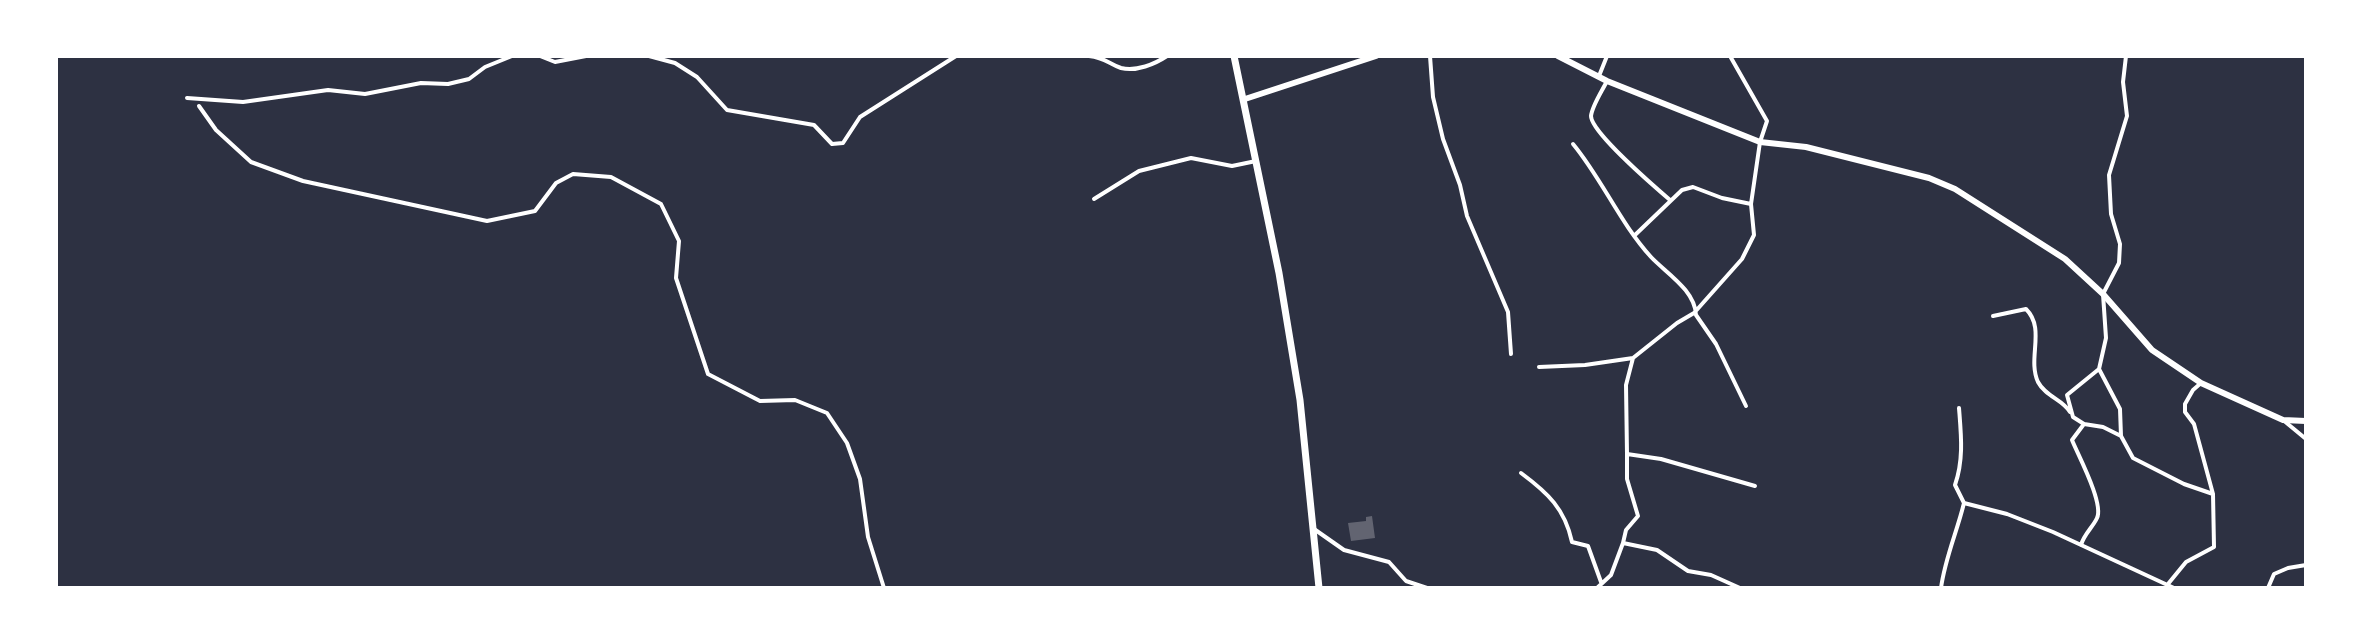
<!DOCTYPE html>
<html>
<head>
<meta charset="utf-8">
<style>
	body { margin:0 }
	#map { position:relative; width:2362px; height:644px; overflow:hidden; background:#2d3142; font-family:Roboto,sans-serif }
	canvas { display:block }
	.frame { position:absolute; inset:0; border:58px solid #fff; pointer-events:none }
</style>
</head>
<body>
<div id="map">
<canvas width="2362" height="644"></canvas>
<div class="frame"></div>
</div>
<script>
const c = document.querySelector('canvas').getContext('2d');
c.lineJoin = 'round';
function paint(path, color) { c.fillStyle = color; c.fill(path, 'evenodd'); }
function stroke(path, color, width, dash) { c.strokeStyle = color; c.lineWidth = width; c.lineCap = dash ? 'butt' : 'round'; c.setLineDash(dash || []); c.stroke(path); }
const building = new Path2D(`
	M1372 516 1375 538 1351 541 1348 523 1366 521V517Z`);
const minor = new Path2D(`
	M540 56 555 62 586 56
	M649 56 675 63 697 77 727 110 814 125 832 144 843 143 860 117 956 56
	M1089 56C1106 58 1107 63 1121 68 1136 72 1155 64 1167 56
	M1430 56 1433 97 1443 139 1460 185 1467 216 1508 312 1511 354
	M1599 76 1607 56
	M1607 81C1602 91 1592 106 1591 116 1591 132 1656 188 1670 200
	M187 98 243 102 328 90 365 94 421 83 448 84 469 79 485 67 512 56
	M199 106 216 130 251 162 303 181 487 221 535 211 556 183 573 174 611 177 661 204 679 241 676 278 708 374 760 401 795 400 827 413 847 443 860 479 868 537 884 588
	M1573 144C1602 179 1620 223 1651 257 1666 273 1695 290 1696 315L1716 344 1746 406
	M1094 199 1139 171 1191 158 1232 166 1256 161
	M1635 235 1682 190 1693 187 1722 198 1751 204
	M1993 316 2026 309C2046 329 2027 358 2038 382 2046 397 2062 399 2070 412
	M1633 358 1626 385 1627 454 1661 459 1755 486
	M1539 367 1585 365 1633 358 1677 323 1694 313 1742 259 1754 235 1751 204 1760 142 1767 121 1730 56
	M2099 369 2120 409 2121 436 2133 458 2184 484 2213 494
	M1959 408C1961 434 1964 459 1955 485L1964 503 2007 514 2053 532 2174 588
	M2283 420 2306 439
	M2084 424 2103 427 2121 436
	M1521 473C1548 493 1565 509 1572 542L1588 546 1601 582
	M1314 529 1344 550 1389 562 1406 581 1427 588
	M1623 543 1626 530 1638 516 1627 479V454
	M2081 545C2084 534 2093 527 2097 518 2104 503 2078 455 2072 440L2084 424 2073 417 2067 395 2099 369 2106 338 2103 294 2119 263 2120 244 2111 214 2109 175 2127 116 2123 82 2126 56
	M2168 584 2186 562 2214 547 2213 494 2194 424 2185 412V404L2193 390 2201 383
	M1597 588 1611 575 1623 543 1657 550 1688 571 1711 575 1740 588
	M1941 588C1945 558 1957 532 1964 503
	M2268 588 2274 574 2288 568 2306 565`);
const secondary = new Path2D(`
	M1558 56 1607 81 1760 142 1806 147 1929 178 1955 189 2065 259 2103 294 2152 350 2201 383 2283 420 2306 421
	M1245 99 1376 56`);
const trunk = new Path2D(`
	M1234 56 1279 273 1300 400 1319 588`);
paint(building, '#626471');
stroke(minor, '#fff', 4);
stroke(secondary, '#fff', 6);
stroke(trunk, '#fff', 7);
</script>
</body>
</html>
